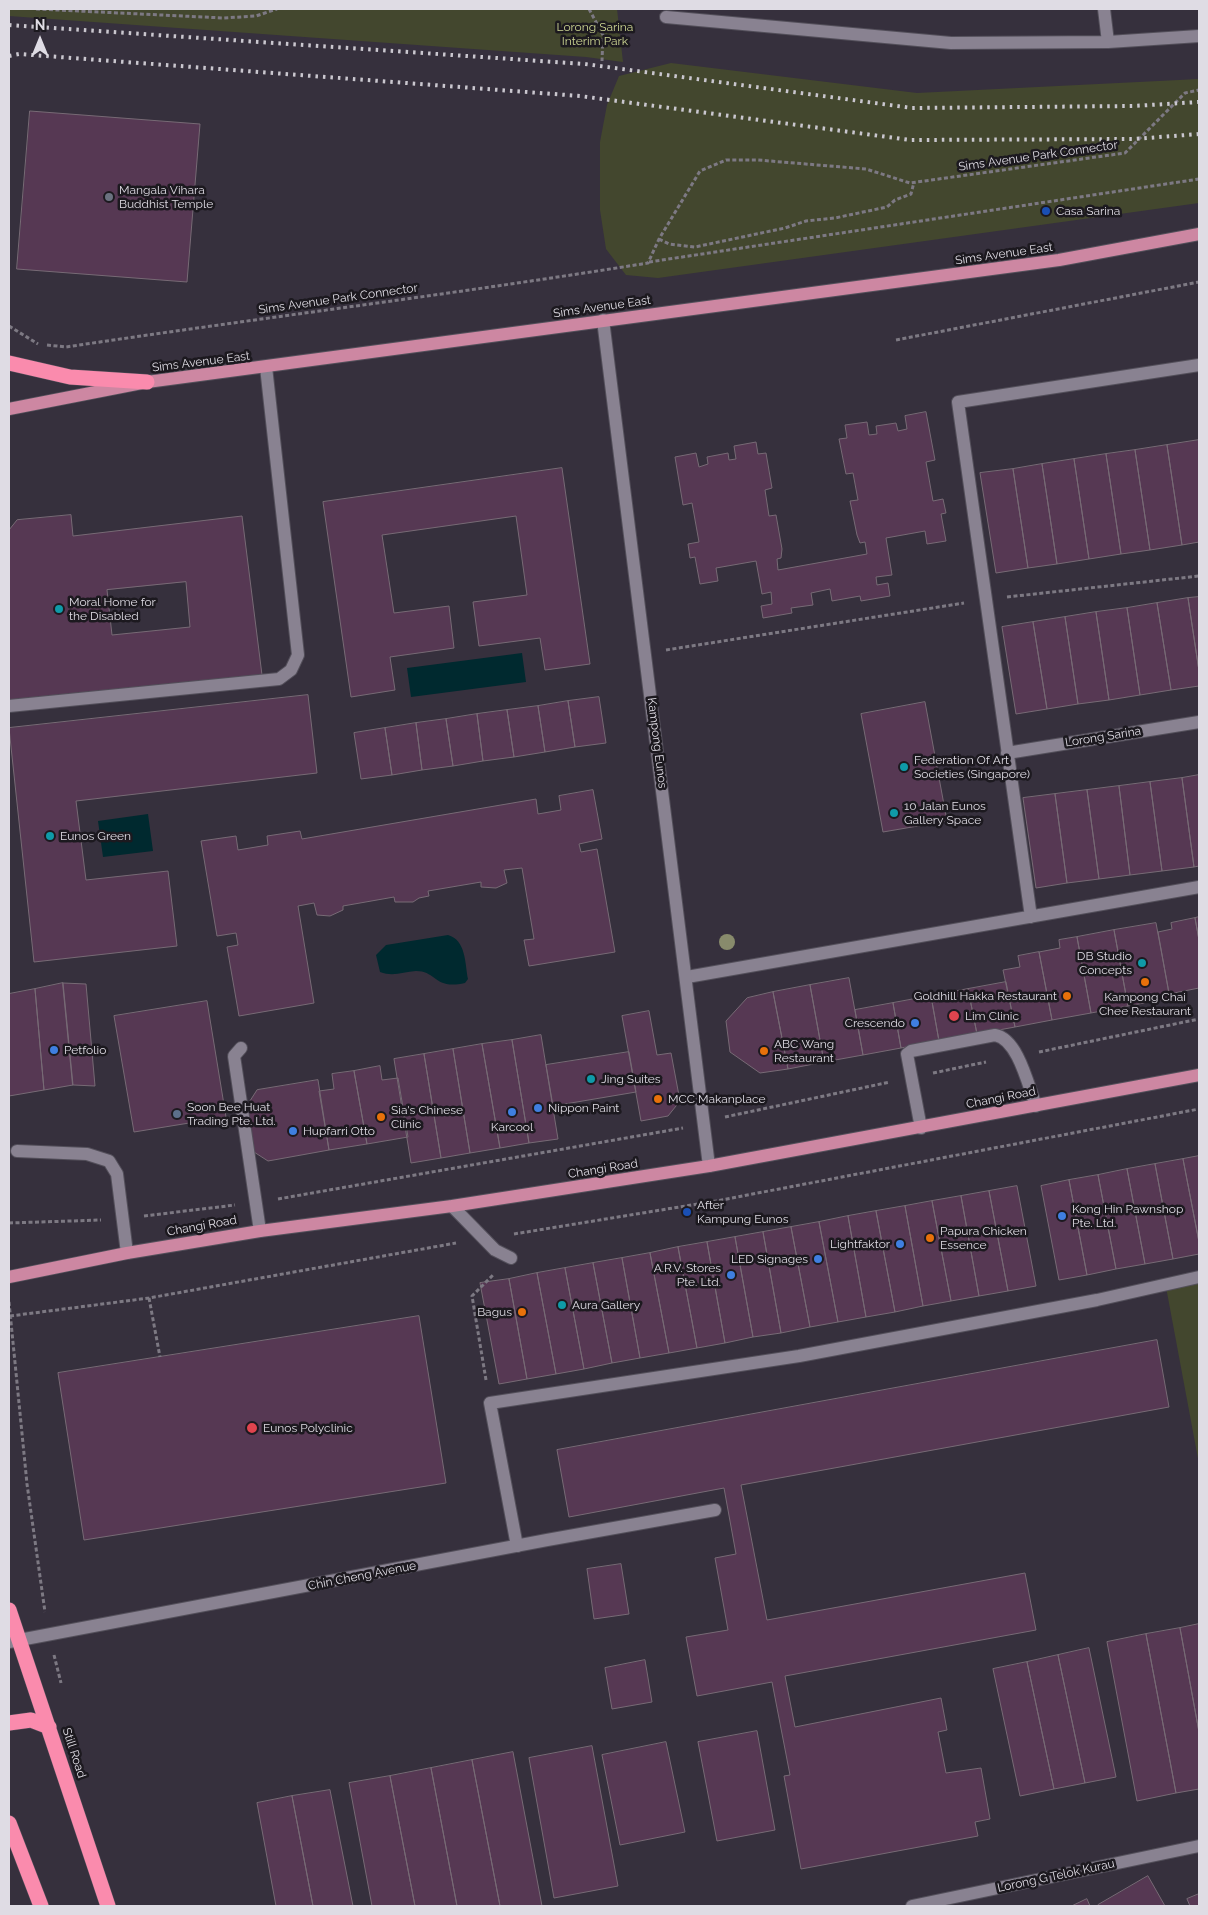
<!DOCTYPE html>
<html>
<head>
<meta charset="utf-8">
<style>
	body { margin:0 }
	#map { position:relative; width:1208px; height:1915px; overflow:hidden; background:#36303d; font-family:Raleway,sans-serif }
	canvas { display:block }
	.frame { position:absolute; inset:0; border:10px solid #dfdce4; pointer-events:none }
	.north { position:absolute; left:15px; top:15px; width:50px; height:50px; -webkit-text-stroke:4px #1c191f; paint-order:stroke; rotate:0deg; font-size:14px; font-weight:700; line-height:20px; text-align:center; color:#dfdce4 }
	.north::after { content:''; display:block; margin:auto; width:18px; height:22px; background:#dfdce4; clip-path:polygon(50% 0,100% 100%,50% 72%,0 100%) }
</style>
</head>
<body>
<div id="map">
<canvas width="1208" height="1915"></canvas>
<div class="frame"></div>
<div class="north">N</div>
</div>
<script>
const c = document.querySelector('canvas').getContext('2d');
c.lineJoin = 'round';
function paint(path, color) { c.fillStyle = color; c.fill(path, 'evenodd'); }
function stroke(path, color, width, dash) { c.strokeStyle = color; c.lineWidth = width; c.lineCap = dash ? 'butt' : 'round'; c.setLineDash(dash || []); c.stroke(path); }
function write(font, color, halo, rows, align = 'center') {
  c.font = font + ' Raleway,sans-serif'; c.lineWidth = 5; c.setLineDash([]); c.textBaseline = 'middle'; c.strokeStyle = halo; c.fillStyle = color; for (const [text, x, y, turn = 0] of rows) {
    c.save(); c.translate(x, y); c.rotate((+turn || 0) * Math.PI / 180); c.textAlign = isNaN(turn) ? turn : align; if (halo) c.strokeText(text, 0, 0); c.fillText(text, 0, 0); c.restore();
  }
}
const green = new Path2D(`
	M9 9H617L623 62 586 57 9 16Z
	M671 63 917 93 1199 79V203L658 278 626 275 606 249 600 210V142L607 105 619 76Z
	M1199 1280V1464L1166 1287Z`);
const water = new Path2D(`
	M522 653 526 682 411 697 407 668Z
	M148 814 153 851 103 857 98 821Z
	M448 935C466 940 465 963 468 979L465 983C434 990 437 971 416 971 403 972 393 977 380 972L376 955 386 945Z`);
const building = new Path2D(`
	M30 111 200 124 187 282 17 269Z
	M926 412 935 460 926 462 933 501 943 499 946 513 941 514 946 541 927 544 925 531 886 538 892 575 876 577 877 585 888 583 890 596 861 601 860 596 832 601 830 589 811 593 813 605 791 608 792 613 763 618 761 606 772 604 771 592 762 594 756 561 716 568 718 581 700 584 695 557 690 558 688 544 699 542 692 503 683 505 675 457 696 453 699 467 708 464 707 457 728 453 729 460 736 459 734 446 756 442 758 454 766 453 772 488 765 490 769 516 776 515 782 549 781 558 777 559 778 570 856 556 867 554 865 542 860 543 857 535 850 501 858 500 853 473 846 474 839 439 847 438 845 425 867 422 869 435 877 434 876 426 896 423 898 431 907 429 905 416Z
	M1199 440V542L1182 545 1167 445Z
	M1167 445 1182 545 1150 550 1135 450Z
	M1135 450 1150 550 1121 554 1106 454Z
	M1106 454 1121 554 1089 559 1074 459Z
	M1074 459 1089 559 1057 564 1042 464Z
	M1042 464 1057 564 1028 568 1013 469Z
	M562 468 590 664 545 670 540 638 479 646 473 602 527 595 516 516 382 535 394 613 449 606 454 648 390 657 395 690 351 697 323 502Z
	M1013 469 1028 568 996 573 980 473Z
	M71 515 73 536 242 516 262 675 9 705V530L17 520ZM186 582 190 627 112 635 107 590Z
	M1199 597V671L1188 598Z
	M1188 598 1199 671V686L1171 690 1157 603Z
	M1157 603 1171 690 1140 695 1127 608Z
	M1127 608 1140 695 1109 700 1096 612Z
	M1096 612 1109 700 1078 704 1065 617Z
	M1065 617 1078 704 1047 709 1033 622Z
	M1033 622 1047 709 1016 714 1002 627Z
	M308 695 317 773 76 801 86 880 168 871 177 946 34 962 9 728Z
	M599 697 606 743 575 747 568 701Z
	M568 701 575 747 545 752 538 706Z
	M925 702 947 821 883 832 861 714Z
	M538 706 545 752 514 757 507 710Z
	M507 710 514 757 483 761 477 714Z
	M477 714 483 761 453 766 446 719Z
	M446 719 453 766 422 770 416 723Z
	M416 723 422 770 392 775 385 728Z
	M385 728 392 775 361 779 354 733Z
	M1199 775V866L1194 867 1182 778Z
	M1182 778 1194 867 1162 871 1150 782Z
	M1150 782 1162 871 1130 875 1119 786Z
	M1119 786 1130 875 1099 879 1087 790Z
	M593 790 602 839 579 844 581 852 597 849 615 952 529 966 524 940 534 939 522 868 504 870 507 883 496 888 481 887V882L428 891 429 896 419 898 413 902H395L394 897 343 906V910L330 916 317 915 314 903 298 906 314 1003 239 1016 227 947 238 945 236 933 217 936 201 841 236 836 238 850 268 845 267 836 300 831 302 839 536 799 538 814 561 810 559 796Z
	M1087 790 1099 879 1067 883 1055 794Z
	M1055 794 1067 883 1036 888 1023 798Z
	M1199 917V940L1195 918Z
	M1195 918 1199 940V988L1169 994 1158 932 1172 929 1171 923Z
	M1156 923 1170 998 1128 1006 1114 930Z
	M1114 930 1128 1006 1091 1013 1077 937Z
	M1077 937 1091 1013 1052 1020 1039 952 1060 948 1059 940Z
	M1039 952 1052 1020 1015 1027 1003 970 1020 967 1018 956Z
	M849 978 863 1055 824 1062 810 985Z
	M1006 982 1015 1027 977 1034 968 989Z
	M63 983 86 984 95 1086 73 1085Z
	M63 983 73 1085 44 1090 35 989Z
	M810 985 824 1062 788 1069 773 992Z
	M35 989 44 1090 9 1096V994Z
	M968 989 977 1034 939 1041 931 996Z
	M773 992 788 1069 760 1073 730 1052 726 1021 747 998Z
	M931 996 939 1041 901 1048 893 1003Z
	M207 1001 226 1117 134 1132 114 1016Z
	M893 1003 901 1048 863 1055 855 1010Z
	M649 1011 657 1055 671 1053 680 1101 668 1116 641 1121 622 1016Z
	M541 1035 558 1139 529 1143 512 1040Z
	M512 1040 529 1143 500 1148 482 1044Z
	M482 1044 500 1148 470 1153 453 1049Z
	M453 1049 470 1153 441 1158 424 1054Z
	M629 1052 636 1092 553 1106 546 1065Z
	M424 1054 441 1158 411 1163 394 1059Z
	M380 1066 382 1080 398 1078 408 1137 367 1144 354 1071Z
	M354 1071 367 1144 329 1150 319 1091 334 1089 332 1074Z
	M318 1080 329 1150 268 1161 254 1152 246 1107 257 1090Z
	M1199 1156V1242L1183 1159Z
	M1183 1159 1199 1242V1254L1173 1259 1155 1164Z
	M1155 1164 1173 1259 1145 1264 1127 1169Z
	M1127 1169 1145 1264 1116 1269 1098 1175Z
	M1098 1175 1116 1269 1087 1275 1069 1180Z
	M1069 1180 1087 1275 1059 1280 1041 1186Z
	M1017 1186 1036 1286 1008 1291 989 1191Z
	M989 1191 1008 1291 979 1296 961 1196Z
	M961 1196 979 1296 951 1301 932 1201Z
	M932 1201 951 1301 923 1306 905 1206Z
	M905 1206 923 1306 895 1312 876 1211Z
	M876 1211 895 1312 866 1317 848 1216Z
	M848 1216 866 1317 838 1322 819 1222Z
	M819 1222 838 1322 810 1327 791 1227Z
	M791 1227 810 1327 781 1333 763 1232Z
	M763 1232 781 1333 753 1337 735 1237Z
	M735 1237 753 1337 725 1343 707 1242Z
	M707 1242 725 1343 697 1348 678 1247Z
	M678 1247 697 1348 669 1353 650 1253Z
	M650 1253 669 1353 640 1358 622 1258Z
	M622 1258 640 1358 612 1363 593 1263Z
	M593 1263 612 1363 584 1369 565 1268Z
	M565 1268 584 1369 556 1374 537 1273Z
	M537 1273 556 1374 527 1379 509 1279Z
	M509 1279 527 1379 499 1384 480 1283Z
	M419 1316 446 1483 84 1540 58 1373Z
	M1157 1340 1169 1407 741 1485 767 1620 1025 1573 1036 1630 785 1676 795 1727 941 1698 947 1730 938 1732 946 1773 981 1768 990 1819 975 1822 978 1836 801 1869 784 1776 790 1775 772 1682 697 1696 686 1637 728 1630 715 1558 736 1554 724 1488 569 1517 557 1450Z
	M621 1564 629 1614 594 1619 587 1569Z
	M1199 1624V1732L1180 1628Z
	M1180 1628 1199 1732V1789L1176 1793 1146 1634Z
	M1146 1634 1176 1793 1137 1801 1107 1642Z
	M1089 1648 1116 1777 1085 1783 1058 1655Z
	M1058 1655 1085 1783 1054 1789 1027 1662Z
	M645 1660 652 1702 612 1709 605 1668Z
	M1027 1662 1054 1789 1020 1796 993 1669Z
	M757 1731 775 1830 717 1841 698 1742Z
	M666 1742 685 1832 620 1845 602 1755Z
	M592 1746 618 1886 554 1898 529 1758Z
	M513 1752 542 1906H500L472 1760Z
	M472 1760 500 1906H457L431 1768Z
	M431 1768 457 1906H415L390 1776Z
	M390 1776 415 1906H372L349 1783Z
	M330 1790 353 1906H313L292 1796Z
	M292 1796 313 1906H276L257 1803Z
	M1148 1876 1165 1906H1098V1905Z
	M1199 1894V1906H1190L1187 1899Z
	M1087 1899 1090 1906H1072Z`);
const path = new Path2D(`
	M36 9 224 18 256 16 277 9
	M589 9 603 35 602 61
	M659 239 669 244 695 247 785 228 806 221 835 218 887 207 895 200 911 194 914 182
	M649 262 1199 179
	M9 326 38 344
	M896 340 1199 282
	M47 345 66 347C260 318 455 294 648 263L659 239 700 171 726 160H758L866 169 910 183 1125 153 1185 93 1199 90
	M1007 597 1199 576
	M666 650 964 603
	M1039 1052 1199 1019
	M933 1073 986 1062
	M725 1117 890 1082
	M278 1199 683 1128
	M144 1216 235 1205
	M9 1223 101 1220
	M514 1234 716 1201 1199 1109
	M149 1298 160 1357
	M9 1302 27 1484 45 1612
	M10 1316 149 1298 456 1243
	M486 1380 472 1296 494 1274
	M54 1655 61 1683`);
const lane = new Path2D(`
	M1104 9 1108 42
	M666 17 951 43 1108 42 1199 36
	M9 706 279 679 291 670 298 655 266 367
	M1007 753 1199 722
	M1031 917 958 402 1199 365
	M687 977 1199 887
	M241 1048 234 1056 260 1231
	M921 1128 907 1054 911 1051 995 1035C1018 1039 1028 1085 1036 1106
	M17 1151 87 1154 109 1161 117 1174 127 1253
	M452 1206 495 1250 511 1258
	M517 1546 490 1403 799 1356 1097 1300 1199 1277`);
const street = new Path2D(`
	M603 320 709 1166
	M9 1642 547 1540 715 1510
	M912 1906 1199 1846`);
const primary = new Path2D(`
	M9 409 147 382 1059 260 1199 234
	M9 1277 127 1253 260 1231 452 1206 709 1166 1199 1075`);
const highway = new Path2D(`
	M9 363 70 377 147 382
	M9 1610 108 1906
	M9 1723 31 1720 49 1727
	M9 1823 41 1906`);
const rail = new Path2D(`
	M9 25 585 64 912 108 1133 106 1199 102
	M9 56 19 54 580 96 910 140 1134 139 1199 134`);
const trees = [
	[727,942]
];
const markers = [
	[109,197,5,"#6b7280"],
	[1046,211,5,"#1a4fb4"],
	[59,609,5,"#0f9aa8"],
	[904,767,5,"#0f9aa8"],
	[894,813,5,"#0f9aa8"],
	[50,836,5,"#0f9aa8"],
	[1142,963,5,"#0f9aa8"],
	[1145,982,5,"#e8710a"],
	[1067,996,5,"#e8710a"],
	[954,1016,6,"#e0444e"],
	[915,1023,5,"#3f7fe0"],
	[54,1050,5,"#3f7fe0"],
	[764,1051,5,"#e8710a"],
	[591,1079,5,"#0f9aa8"],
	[658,1099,5,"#e8710a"],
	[538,1108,5,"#3f7fe0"],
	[512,1112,5,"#3f7fe0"],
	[177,1114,5,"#5c6f8a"],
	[381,1117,5,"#e8710a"],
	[293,1131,5,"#3f7fe0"],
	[687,1212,5,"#1a4fb4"],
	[1062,1216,5,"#3f7fe0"],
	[930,1238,5,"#e8710a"],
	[900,1244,5,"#3f7fe0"],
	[818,1259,5,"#3f7fe0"],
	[731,1275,5,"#3f7fe0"],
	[562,1305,5,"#0f9aa8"],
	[522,1312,5,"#e8710a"],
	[252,1428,6,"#e0444e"]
];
const parkNames = [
	["Lorong Sarina",595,27],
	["Interim Park",595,41]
];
const streetNames = [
	["Sims Avenue Park Connector",1038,156,-8],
	["Sims Avenue East",1004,254,-8],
	["Sims Avenue Park Connector",338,299,-8],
	["Sims Avenue East",602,307,-8],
	["Sims Avenue East",201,362,-7],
	["Lorong Sarina",1103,737,-9],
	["Kampong Eunos",657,743,83],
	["Changi Road",1001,1098,-11],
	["Changi Road",603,1169,-9],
	["Changi Road",202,1226,-10],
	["Chin Cheng Avenue",362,1576,-11],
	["Still Road",74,1753,72],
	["Lorong G Telok Kurau",1056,1876,-12]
];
const poiNames = [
	["Mangala Vihara",119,190],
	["Buddhist Temple",119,204],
	["Casa Sarina",1056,211],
	["Moral Home for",69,602],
	["the Disabled",69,616],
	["Federation Of Art",914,760],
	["Societies (Singapore)",914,774],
	["10 Jalan Eunos",904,806],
	["Gallery Space",904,820],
	["Eunos Green",60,836],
	["DB Studio",1132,956,"right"],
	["Concepts",1132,970,"right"],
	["Goldhill Hakka Restaurant",1057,996,"right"],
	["Kampong Chai",1145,997,"center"],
	["Chee Restaurant",1145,1011,"center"],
	["Lim Clinic",965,1016],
	["Crescendo",905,1023,"right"],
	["ABC Wang",774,1044],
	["Restaurant",774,1058],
	["Petfolio",64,1050],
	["Jing Suites",601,1079],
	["MCC Makanplace",668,1099],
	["Soon Bee Huat",187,1107],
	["Trading Pte. Ltd.",187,1121],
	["Nippon Paint",548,1108],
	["Sia's Chinese",391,1110],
	["Clinic",391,1124],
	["Karcool",512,1127,"center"],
	["Hupfarri Otto",303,1131],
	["After",697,1205],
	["Kampung Eunos",697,1219],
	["Kong Hin Pawnshop",1072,1209],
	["Pte. Ltd.",1072,1223],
	["Papura Chicken",940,1231],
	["Essence",940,1245],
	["Lightfaktor",890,1244,"right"],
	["LED Signages",808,1259,"right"],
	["A.R.V. Stores",721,1268,"right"],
	["Pte. Ltd.",721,1282,"right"],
	["Aura Gallery",572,1305],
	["Bagus",512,1312,"right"],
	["Eunos Polyclinic",263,1428]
];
paint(green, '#43472e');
paint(water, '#00292f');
paint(building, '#563853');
stroke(building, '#776a75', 1);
stroke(lane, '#534f5a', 14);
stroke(street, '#534f5a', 14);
stroke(primary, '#534f5a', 14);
stroke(highway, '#534f5a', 16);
stroke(path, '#7d7983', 3, [4, 2.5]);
stroke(lane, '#898291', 12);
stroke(street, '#898291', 12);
stroke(primary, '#cd87a2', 12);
stroke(highway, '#fa8bad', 15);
stroke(rail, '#cac7cf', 4, [2.5, 5]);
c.fillStyle = '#888b6c';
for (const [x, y] of trees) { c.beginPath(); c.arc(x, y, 8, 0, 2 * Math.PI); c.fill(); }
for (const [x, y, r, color] of markers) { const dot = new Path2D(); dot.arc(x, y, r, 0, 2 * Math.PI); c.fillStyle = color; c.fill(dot); stroke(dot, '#1c191f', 2); }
write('12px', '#ccd592', '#1c191f', parkNames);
write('12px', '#dfdce4', '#1c191f', streetNames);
write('12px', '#dfdce4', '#1c191f', poiNames, 'left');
</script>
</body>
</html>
